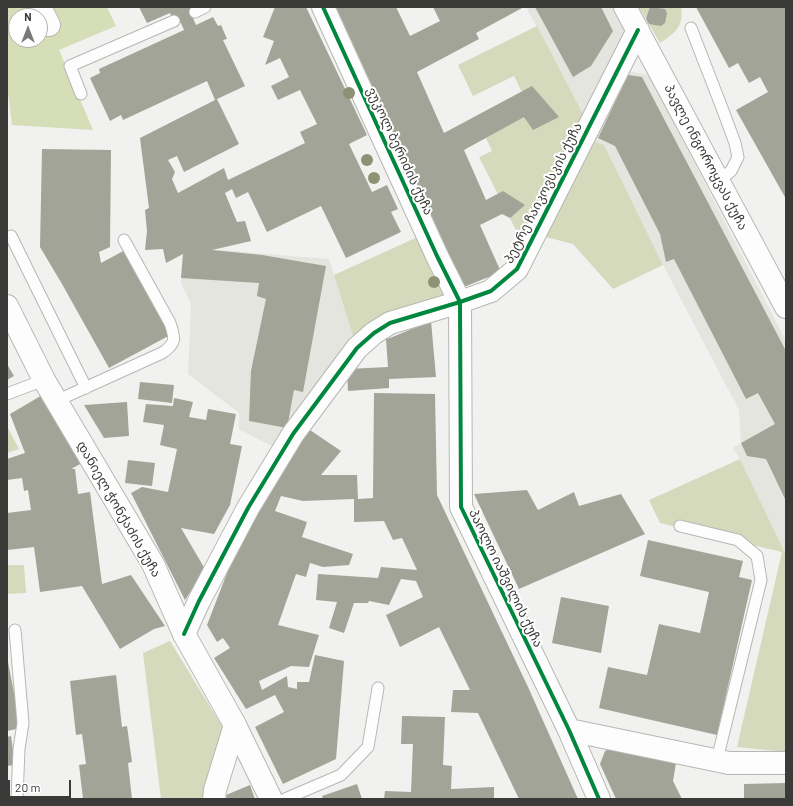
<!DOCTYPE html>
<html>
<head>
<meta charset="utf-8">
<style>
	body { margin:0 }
	#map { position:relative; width:793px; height:806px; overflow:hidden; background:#f1f2ef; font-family:Barlow,sans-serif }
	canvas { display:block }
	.frame { position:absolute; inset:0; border:8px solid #3a3a38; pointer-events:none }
	.north { position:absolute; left:8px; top:8px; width:40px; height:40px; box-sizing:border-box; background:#fff; border:1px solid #b0b0af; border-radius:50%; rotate:0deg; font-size:11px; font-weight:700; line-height:16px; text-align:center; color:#3a3a38 }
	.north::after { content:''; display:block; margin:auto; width:14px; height:18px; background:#7a7a78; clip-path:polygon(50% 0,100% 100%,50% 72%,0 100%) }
	.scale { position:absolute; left:8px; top:780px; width:63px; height:18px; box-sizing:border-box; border:2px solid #3a3a38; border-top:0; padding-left:5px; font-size:12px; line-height:14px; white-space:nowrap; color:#3a3a38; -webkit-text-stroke:3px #fff; paint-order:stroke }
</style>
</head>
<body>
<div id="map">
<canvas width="793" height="806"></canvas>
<div class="frame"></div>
<div class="north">N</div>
<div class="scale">20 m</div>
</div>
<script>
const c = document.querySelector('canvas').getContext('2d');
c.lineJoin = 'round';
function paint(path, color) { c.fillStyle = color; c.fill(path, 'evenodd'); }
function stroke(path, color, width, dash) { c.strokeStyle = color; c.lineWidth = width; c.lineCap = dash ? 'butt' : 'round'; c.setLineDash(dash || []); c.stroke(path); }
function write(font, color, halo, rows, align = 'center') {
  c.font = font + ' Barlow,"Noto Sans Georgian",sans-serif'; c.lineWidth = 4; c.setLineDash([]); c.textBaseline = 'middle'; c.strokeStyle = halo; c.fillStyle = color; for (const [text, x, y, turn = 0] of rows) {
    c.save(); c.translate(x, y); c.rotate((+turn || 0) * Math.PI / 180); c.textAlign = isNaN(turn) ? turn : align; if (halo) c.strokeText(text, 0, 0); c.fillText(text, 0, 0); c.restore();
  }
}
const built = new Path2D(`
	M526 7H614L627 31 585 118Z
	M624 70 649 75 786 341V555L740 459 733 448 741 443 739 410 663 265 604 145 589 139Z
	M183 247 329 259 354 339 279 450 239 429V413L188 374 191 304 181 283Z`);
const green = new Path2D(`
	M639 7H681C684 27 675 33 660 43Z
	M537 26 585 118 523 244 479 157 492 151 483 132 530 109 514 76 473 96 458 65Z
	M589 139 604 145 663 265 613 289 573 244 542 236Z
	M420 236 446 294V299L354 339 334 275Z
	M7 426 19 449 7 453Z
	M740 459 786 555V752L737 747 782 552 660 523 649 500Z
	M7 565H24L26 593 7 594Z
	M170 641 223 728 205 799H161L143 653Z`);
const forest = new Path2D(`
	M7 7H107L116 26 59 50 93 130 12 125 7 86ZM16 16H40V40H16Z`);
const building = new Path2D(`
	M139 7H193L195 12 193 18 196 25 213 17 218 26 221 25 227 39 223 40 245 86 217 99 239 144 184 172 177 156 168 160 175 172 172 179 178 193 224 168 228 180 305 143 300 132 317 124 300 90 278 100 271 86 289 77 280 58 265 65 274 41 263 37 275 7H306L367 135 349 144 372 192 387 185 398 209 391 212 401 232 346 258 321 206 267 232 248 192 236 198 232 189 225 193 237 222 245 221 251 241 212 250 262 255 326 266 303 392 294 390 287 428 249 421 251 371 266 299 257 296 259 283 181 278 183 254 166 263 163 249 145 250 147 231 145 210 149 208 140 138 215 100 207 81 123 120 121 115 110 121 90 78 100 73 99 69 184 30 181 23 174 21 170 13 147 23Z
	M336 7H396L410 36 440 21 433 7H524L476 33 479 39 417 72 444 133 532 86 559 117 533 130 524 117 464 150 486 200 503 191 525 205 510 218 502 214 480 225 501 272 464 287Z
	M535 7H601L613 31 591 66 573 77Z
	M650 7 665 9 667 13 665 23 661 26 649 24 646 19Z
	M696 7H786V199L736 110 768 92 760 77 749 83 738 63 729 68Z
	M628 75 642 77 786 351V501L766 459 747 456 741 443 775 424 758 393 746 399 674 259 666 262 660 234 615 146 598 138Z
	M42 149 111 150 110 247 99 252 101 263 127 249 172 334 109 368 62 284 40 247Z
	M431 321 436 377 389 379V388L348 391 347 369 388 367 386 339 390 338Z
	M7 364 14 376 7 380Z
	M140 382 174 385 172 403 138 399Z
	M374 393 435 394 437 495 528 687 578 799H519L478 713 451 712 453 690H470L439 627 400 647 386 615 423 597 416 581 401 579 389 605 369 601 368 603H354L344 633 329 628 337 602 316 600 318 574 378 578 381 567 417 570 402 538 393 540 384 521 354 522V499L303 501 281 496 275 511 307 522 302 537 353 554 349 565 323 567 310 563 306 577 296 574 278 625 319 635 309 667 291 666 259 681 262 690 287 676 288 687 297 689V682H309L315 655 344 661 336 759 283 784 255 727 284 712 275 695 246 709 214 658 230 648 223 638 217 642 207 625 234 555 269 490 307 428 341 451 321 475H357L358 499 373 498Z
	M44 394 84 462 71 469H75L78 494 90 492 102 584 131 575 165 626 154 629 120 649 82 586 40 592 34 547 7 550V513L31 510 28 490 24 491 22 478 7 480V459L25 453 10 414Z
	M174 398 193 402 189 417 206 420 208 409 236 414 230 444 242 446 230 505 214 534 181 528 205 569 185 600 131 493 142 487 168 492 177 449 160 445 164 425 143 422 146 404 173 406Z
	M127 402 129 436 104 438 84 405Z
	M128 460 155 463 152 486 125 483Z
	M527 490 538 510 574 492 579 506 621 494 645 534 519 589 474 494Z
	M648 540 743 561 739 577 752 580 717 735 599 708 608 667 647 675 659 624 700 633 709 592 640 576Z
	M561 597 609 606 601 653 552 643Z
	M7 657 21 728 7 731Z
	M116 675 122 727 127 726 132 762 128 763 132 799H83L79 765 86 764 82 734 76 735 70 681Z
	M402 716 445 717 443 765 452 766 451 789 494 787V799H384L385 791 411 792 413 744H401Z
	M11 736 15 765 7 766V737Z
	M610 749 676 763 673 781 682 799H616L600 764 605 751Z
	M786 783V799H744V784Z
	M357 784 362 799H323L322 796Z
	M250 785 255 799H227L226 795Z`);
const lane = new Path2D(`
	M195 12 205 7
	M691 28 722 108 735 143 738 157 731 171 719 180
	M81 94 70 66 174 21
	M11 236 86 388
	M7 394 44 380
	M56 401 162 353C177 343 175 338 170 323L124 240
	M680 526 738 540 757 556 761 580 717 760
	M15 630 23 723 19 749 17 799
	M285 799 341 775 368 747 378 688`);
const street = new Path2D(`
	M40 7 49 25
	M323 7 437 256 460 302 461 507 569 730 599 799
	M625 7 786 307
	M184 634 199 601 248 508 293 434 357 348 374 333 390 323 460 302 491 291 517 269 638 30
	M569 730 729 763H786
	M214 799 215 790 235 725`);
const secondary = new Path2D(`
	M7 306 44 380 153 564 184 634 235 725 271 799`);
const cycleway = new Path2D(`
	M323 7 437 256 460 302 461 507 569 730 599 799
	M184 634 199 601 248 508 293 434 357 348 374 333 390 323 460 302 491 291 517 269 638 30`);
const trees = [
	[349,93],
	[367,160],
	[374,178],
	[434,282]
];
const streetNames = [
	["ვუკოლ ბერიძის ქუჩა",400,151,65],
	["პავლე ინგოროყვას ქუჩა",706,157,62],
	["პეტრე ჩაიკოვსკის ქუჩა",543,193,-63],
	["დანიელ ჭონქაძის ქუჩა",119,509,60],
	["პაოლო იაშვილის ქუჩა",506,578,64]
];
paint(built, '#e4e5de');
paint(green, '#d4dabb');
paint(forest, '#d6deb7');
paint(building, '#a2a497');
stroke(lane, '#b6b7b4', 13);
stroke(street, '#b6b7b4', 24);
stroke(secondary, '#b6b7b4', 24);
stroke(lane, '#fdfdfd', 11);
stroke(street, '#fdfdfd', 22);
stroke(secondary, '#fdfdfd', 22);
stroke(cycleway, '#00873e', 4);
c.fillStyle = '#8d9275';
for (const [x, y] of trees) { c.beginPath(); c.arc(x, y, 6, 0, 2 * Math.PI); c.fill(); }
write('13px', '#3a3a38', '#fff', streetNames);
</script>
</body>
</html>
